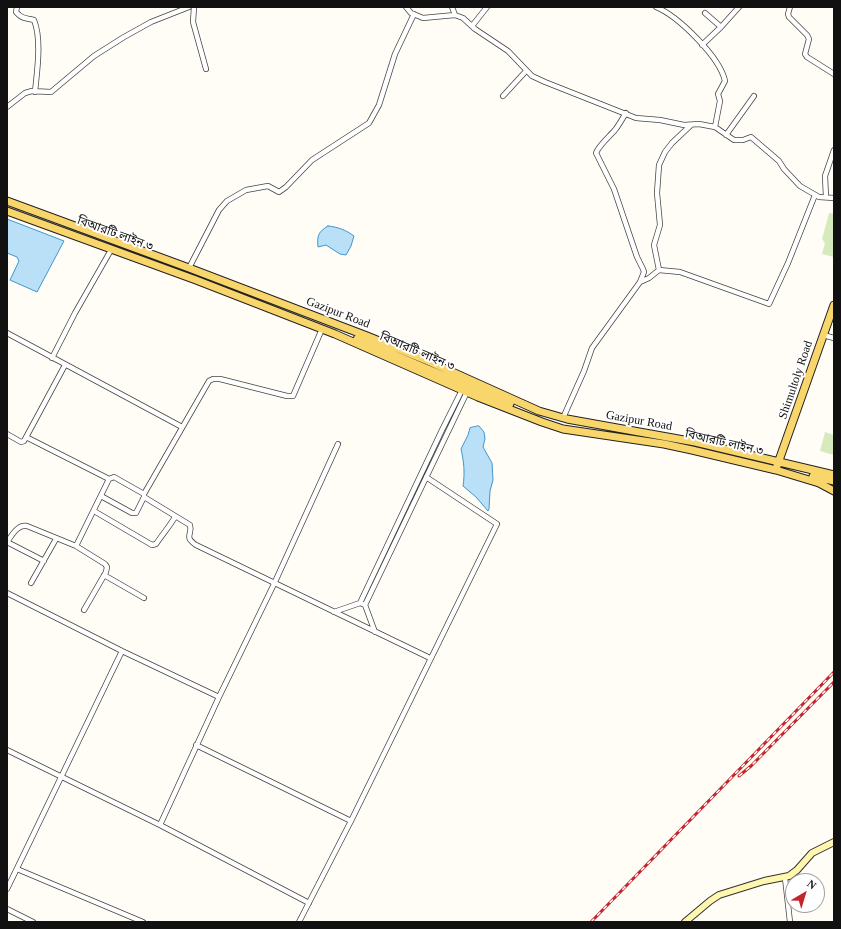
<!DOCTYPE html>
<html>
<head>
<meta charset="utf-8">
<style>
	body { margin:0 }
	#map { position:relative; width:841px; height:929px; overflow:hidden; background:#fffdf5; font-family:"Times New Roman",serif }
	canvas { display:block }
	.frame { position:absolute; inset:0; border:8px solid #111; pointer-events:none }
	.north { position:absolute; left:785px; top:873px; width:40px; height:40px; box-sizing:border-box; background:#fff; border:1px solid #a0a0a0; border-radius:50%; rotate:38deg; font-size:11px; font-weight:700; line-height:16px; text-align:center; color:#111 }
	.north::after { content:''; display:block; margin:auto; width:14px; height:18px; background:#c4262e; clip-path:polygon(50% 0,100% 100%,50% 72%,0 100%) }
</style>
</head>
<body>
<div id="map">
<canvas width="841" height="929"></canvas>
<div class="frame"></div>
<div class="north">N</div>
</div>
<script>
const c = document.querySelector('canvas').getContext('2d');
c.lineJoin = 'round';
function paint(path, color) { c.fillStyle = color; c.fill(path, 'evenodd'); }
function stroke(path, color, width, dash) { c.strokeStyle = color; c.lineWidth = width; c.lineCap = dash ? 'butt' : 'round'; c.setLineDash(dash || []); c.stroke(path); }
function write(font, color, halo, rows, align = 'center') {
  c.font = font + ' "Times New Roman","Noto Sans Bengali",serif'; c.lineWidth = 4; c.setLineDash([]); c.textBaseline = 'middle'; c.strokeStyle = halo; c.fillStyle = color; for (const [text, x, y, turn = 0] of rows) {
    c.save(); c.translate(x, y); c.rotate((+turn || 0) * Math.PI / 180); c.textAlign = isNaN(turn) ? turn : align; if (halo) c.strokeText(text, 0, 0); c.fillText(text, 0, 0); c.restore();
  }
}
const green = new Path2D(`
	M829 213 834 214V257L822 254 825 243 822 239Z
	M825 432 834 435V455L820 451Z`);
const water = new Path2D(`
	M7 219 64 241 37 292 10 280 19 261 17 257 7 253Z
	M328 226C338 227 346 230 354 236L351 246 346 255 340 254 326 245 318 247C317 236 318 232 328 226Z
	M479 426 484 432 485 439 483 447 492 463 493 480 490 491 489 509 488 511 476 497 463 486C465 473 464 462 461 449L468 435 470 428Z`);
const street = new Path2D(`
	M17 7 16 12C22 19 26 18 34 20 42 40 37 71 35 92
	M194 7 193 22 206 69
	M406 7 411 13 423 18 455 15 463 18 475 29 508 51 532 76 545 82 636 118 660 120 684 125 699 124 715 127 734 140H743L751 137 779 161 784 169 800 186 819 197 834 198
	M452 7 455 15
	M656 7C678 16 720 57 725 81L718 94 720 101 715 127
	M790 7 788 14 789 17 807 35 809 39 805 54 807 57 834 74
	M705 13 721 27
	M472 26 487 7
	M702 45 721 27 739 7
	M503 96 526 71
	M7 107 25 93 32 91 51 92 94 56 124 37 151 22 189 7
	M626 113C622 119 619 125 615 130 609 137 599 145 596 153L614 189 637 257 643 269 644 272 640 282
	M726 135 754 96
	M826 197 825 176 834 150
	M189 268 219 210 227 201 246 190 268 186 279 192 286 187 312 160 369 123 379 105 395 54 414 14
	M659 270 654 245 660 225 657 193 659 165 665 152 672 143 691 125
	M7 333 182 427
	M823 335 834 338
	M52 358 75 313 111 250
	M563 418 584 371 592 348 640 282 649 278 659 270 680 272 769 304 788 263 815 195
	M7 434 21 442 24 441 65 365
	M26 437 109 479
	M144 494V497L190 525C193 535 183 536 196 545L430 658
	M101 496 132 513H136L144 497
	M94 511 152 545 156 544C162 535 169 527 175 517
	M7 542C12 535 18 524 27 526L76 546 105 564 107 567 106 572 84 610
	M7 542 44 561
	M76 546 109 479 114 477 144 494 209 381 213 379H220L287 396H293L322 329
	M104 575 144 598
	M31 583 56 539
	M7 593 122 651 219 697
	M360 603 442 430 462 390
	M365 605 467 392
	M334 612 360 603 365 605 375 632
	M196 745 351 821 299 922
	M7 750 160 825 309 903
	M351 821 497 524 426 477
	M160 825 219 697 274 584 338 444
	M17 869 143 922
	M785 878 790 922
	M7 889 122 651
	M7 909 33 922`);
const secondary = new Path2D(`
	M685 922 710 901 719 895 764 881 789 876 797 870 812 853 834 842`);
const primary = new Path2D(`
	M7 201 189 268 367 336 428 361 539 411 567 419 695 442 834 475
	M7 211 196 280 335 334 478 397 542 422 563 429 664 444 692 450 776 470 819 483 834 491
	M357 339 510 404
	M777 466 834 305
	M813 476 834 481`);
const rail = new Path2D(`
	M739 776 751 766 834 682
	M591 922 834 672`);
const streetNames = [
	["বিআরটি লাইন ৩",115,234,20],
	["Gazipur Road",338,313,21],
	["বিআরটি লাইন ৩",417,352,23],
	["Shimultoly Road",796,380,-71],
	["Gazipur Road",639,421,10],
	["বিআরটি লাইন ৩",724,443,13]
];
paint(green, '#d5ebbd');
paint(water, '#b9e0f7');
stroke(water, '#3f96cf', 1);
stroke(street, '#444', 6);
stroke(secondary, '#333', 8);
stroke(primary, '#222', 9);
stroke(street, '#fff', 4.5);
stroke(secondary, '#fff6b0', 6);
stroke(primary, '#f9d66b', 7);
stroke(rail, '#c4262e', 3);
stroke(rail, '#fff', 1.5, [4.5]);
write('12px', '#111', '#fff', streetNames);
</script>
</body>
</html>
